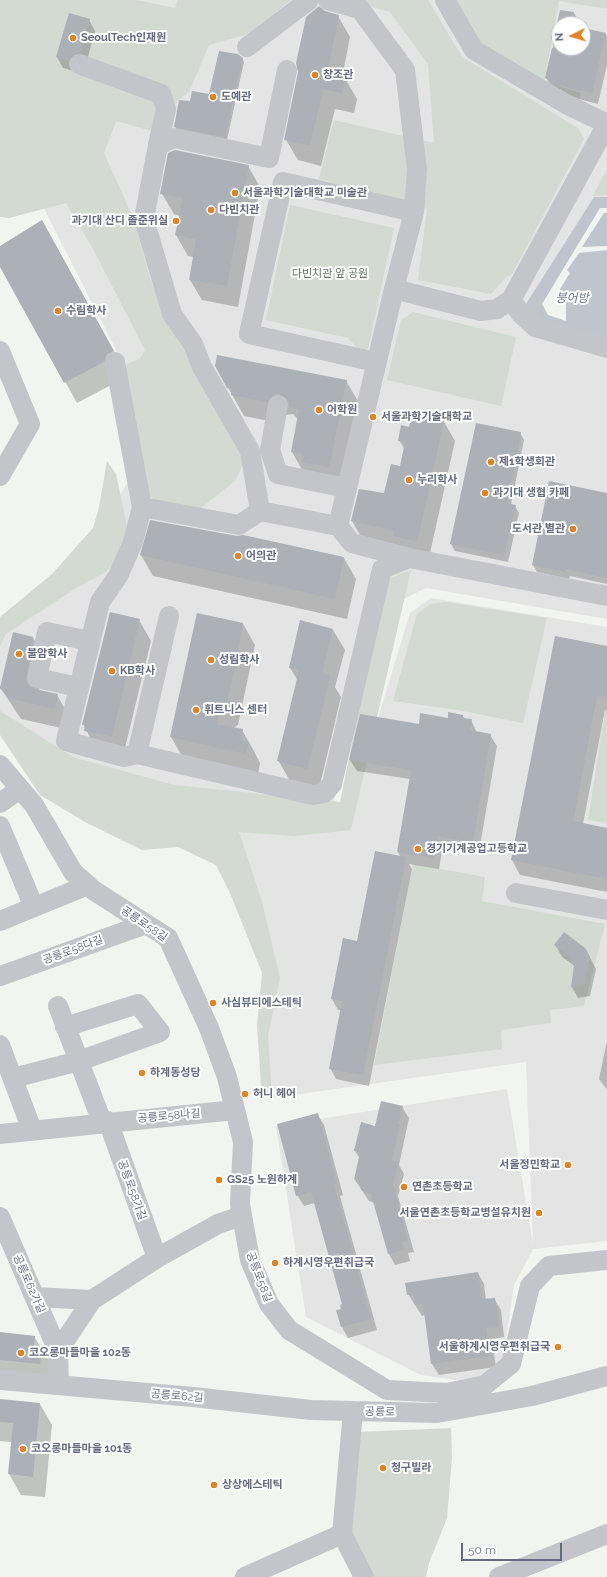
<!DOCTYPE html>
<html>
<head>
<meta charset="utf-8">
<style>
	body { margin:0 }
	#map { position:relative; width:607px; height:1577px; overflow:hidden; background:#f2f4ef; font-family:Raleway,sans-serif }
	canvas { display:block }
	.north { position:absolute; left:551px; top:16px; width:40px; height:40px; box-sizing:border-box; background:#fff; border:1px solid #c1c4cc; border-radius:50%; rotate:265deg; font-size:11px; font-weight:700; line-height:16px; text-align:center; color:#636b80 }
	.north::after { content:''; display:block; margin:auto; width:14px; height:18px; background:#df8424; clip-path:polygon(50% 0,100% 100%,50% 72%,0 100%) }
	.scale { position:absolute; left:461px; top:1543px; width:101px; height:18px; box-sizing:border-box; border:2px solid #636b80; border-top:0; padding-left:5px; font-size:12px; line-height:14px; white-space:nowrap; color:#636b80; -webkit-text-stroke:3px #fff; paint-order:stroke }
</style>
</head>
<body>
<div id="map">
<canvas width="607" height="1577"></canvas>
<div class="north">N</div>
<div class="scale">50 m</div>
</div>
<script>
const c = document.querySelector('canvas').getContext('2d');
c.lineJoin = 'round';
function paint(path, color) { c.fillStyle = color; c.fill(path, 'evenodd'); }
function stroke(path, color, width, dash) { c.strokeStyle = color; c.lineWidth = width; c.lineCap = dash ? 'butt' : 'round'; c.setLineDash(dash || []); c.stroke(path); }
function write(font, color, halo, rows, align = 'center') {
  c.font = font + ' Raleway,"Noto Sans KR",sans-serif'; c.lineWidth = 4; c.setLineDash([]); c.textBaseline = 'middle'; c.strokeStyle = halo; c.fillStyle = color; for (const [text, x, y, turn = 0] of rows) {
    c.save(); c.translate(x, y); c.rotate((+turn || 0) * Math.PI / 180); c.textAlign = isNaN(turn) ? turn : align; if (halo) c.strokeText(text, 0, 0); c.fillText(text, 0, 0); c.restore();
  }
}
const built = new Path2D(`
	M12 0H607V619L426 588 389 606 331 811 69 786 0 727V627L92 541 146 452 132 381 3 128ZM559 24H583V48H559Z
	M431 598 607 627V1241L533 1249 514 1285 499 1386 421 1375 306 1317 276 1126 507 1089 533 1244 526 1062 272 1098 263 1067 269 969 208 806 346 823 410 613Z`);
const green = new Path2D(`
	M0 0H136L175 8 178 0H291L248 34 209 45 189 92 179 100 152 131 116 121 104 153 134 220 150 278 168 323 194 352 245 460 235 481 192 515 158 503 144 491 125 371 127 364 140 359 145 350 92 247 66 203 9 218 0 217Z
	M347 0H428L462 57 578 128 584 139 512 274 506 277 491 294 418 280 427 209 319 179 334 120 434 143 428 64 390 12Z
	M456 0H607V9L559 1 544 82 581 93 579 100 532 79 485 50Z
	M607 169V195L593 196Z
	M290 205 394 228 368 349 361 352 348 338 266 320Z
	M413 312 516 337 501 406 387 380 401 320Z
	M107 461 116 474 129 536 118 557 106 572 76 588 6 634 0 646V617L52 574 93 528 99 507Z
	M411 570 351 830 295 836 239 832 262 902 280 978 268 1035 272 1098 261 1085 257 1026 262 973 230 893 216 865 178 847 142 850 85 822 40 795 0 735V711L73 757 174 785 340 802 385 580Z
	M445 602 547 618 523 723 458 710 393 701 417 614 431 604Z
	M606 705H607V823L588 820Z
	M413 864 485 877 482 901 605 924 584 1006 550 1010 551 1023 501 1030 502 1049 374 1065Z
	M451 1428 452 1458 447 1518 429 1563 426 1577H370L347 1531 359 1432Z`);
const water = new Path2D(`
	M594 197H607V345L539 325 526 304Z`);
const pier = new Path2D(`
	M600 208H607V213H604L582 247 607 246V250L579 253 567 270 570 273 560 289 566 302V321L548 315 542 304Z`);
const shadow = new Path2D(`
	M561 11 574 13 580 24H559V48H583V29L605 34 607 37V65L598 104 563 95 553 89 546 78Z
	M324 12 338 16 350 37 342 78H345L357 99 354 113 335 109 321 166 298 160 286 140 299 72Z
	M89 20 95 31 86 64 74 71 63 68 57 57Z
	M242 58 244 62 227 140 177 130 175 127 191 102 210 95Z
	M248 166 260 187 238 307 202 300 190 280 194 257 188 256 176 235 180 216 174 214 162 194Z
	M54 242 125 372 115 383 77 403 0 265V247Z
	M216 366 346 381 358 401 341 487 304 473 292 452 298 420 296 417 293 414 286 415 279 423 244 416Z
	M443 420 455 441 428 562 364 542 352 521 359 490 385 495 401 467 405 450 399 440Z
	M520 433 524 440 511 505 515 506 519 513 508 562 455 551 451 544Z
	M607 494V584L570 576 569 579 537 572 533 565Z
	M141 555 344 558 356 579 347 619 153 576Z
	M197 614 243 624 255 645 238 725 233 728 242 730 254 751 260 763 258 774 183 758 171 737Z
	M139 620 151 641 123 756 97 751 83 724Z
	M333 630 345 650 335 687 341 697 319 789 290 781 278 760 298 681 290 668Z
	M556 637 607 647V710H605L583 824 607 829V892L520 875 512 860Z
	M33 638 45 659 39 691 57 695 69 716 66 729 21 719 0 687Z
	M463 716 465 719 471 720 477 733 490 735 497 746 479 852 443 846 439 869 409 864 412 869 369 1086 336 1079 330 1068 341 1010H338L332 999 358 943 401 858 398 852 410 779 357 771 350 760 420 725Z
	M556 946 585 948 596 969 590 996 578 998 572 987 575 966 562 957Z
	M607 1041V1090L599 1079Z
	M402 1107 409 1118 399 1165 404 1174 398 1196 414 1252 408 1253 410 1261 395 1265 389 1254 375 1203 369 1201 355 1180 360 1159 355 1151 376 1127Z
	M317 1114 324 1125 343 1195 340 1196 377 1330 348 1338 342 1327 343 1305 315 1203 304 1206 297 1195Z
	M478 1273 484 1284 486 1300 494 1299 501 1310 504 1337 492 1339 496 1367 439 1375 432 1364 425 1315 422 1316 408 1294Z
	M0 1333 34 1336 53 1368 52 1384 0 1379Z
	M0 1400 40 1404 52 1425 45 1497 21 1495 9 1474 12 1442 0 1441Z`);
const building = new Path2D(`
	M319 6 325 11 339 15 327 73 346 77 342 93 323 89 310 145 284 140 298 72 296 63 306 17Z
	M560 10 574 12 572 24H557Z
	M69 13 90 19 80 53 72 55 68 61 56 57Z
	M583 28 606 33 592 93 556 85 545 78 552 48H583Z
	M219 51 238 54 243 58 225 137 174 127 179 100 190 101 192 91 209 94Z
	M175 150 249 165 227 286 189 280 196 239 175 235 183 198 160 194 168 153Z
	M42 220 114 351 107 354 104 362 64 383 0 267V246Z
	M217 355 347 380 329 467 302 462 303 454 291 452 299 409 289 407V401L280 394H274L267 402 231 395V389L227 388 215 366Z
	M412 413 444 420 417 542 393 536 394 531 351 521 359 489 384 493 391 464 400 466 405 442 398 441 401 425 409 427Z
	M476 423 521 432 507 503 516 505 504 555 450 544Z
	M549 481 607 493V578L566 569 565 572 532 565Z
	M150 520 237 536 243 535 344 557 335 599 140 555Z
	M110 612 140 619 112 736 84 731 85 725H82Z
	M197 613 243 623 227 704 220 708 217 724 243 729 241 740 249 742 246 754 170 737Z
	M300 620 333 629 322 673 330 676 307 769 277 761 299 670 289 668Z
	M13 632 33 637 26 681 29 686 34 689 58 694 55 709 8 698 0 688Z
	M555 636 607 646V698L597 696 573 821 607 828V879L511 860Z
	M448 712 463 715V718L472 719 470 730 491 734 473 842 437 836 433 858 397 852 411 770 349 760 360 714 419 724 420 713 448 718Z
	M375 851 406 857 363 1075 329 1069 342 1001 331 999 343 938 357 941Z
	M564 932 585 948 590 957 584 985 571 987 574 966 570 957 554 945Z
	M381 1101 403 1106 398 1124H400L391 1161 398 1162 393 1184 408 1240 402 1242 404 1250 388 1254 371 1194 361 1190 358 1178 354 1180 360 1152 354 1151 361 1122 375 1126Z
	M318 1113 337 1184 334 1185 371 1319 341 1327 336 1310 341 1309 340 1305 342 1304 311 1192 296 1196 277 1124Z
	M478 1272 482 1299 495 1298 499 1327 486 1328 490 1356 431 1364 423 1304 415 1305 413 1294 407 1295 405 1283Z
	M0 1332 35 1336 34 1346 42 1347 40 1364 0 1360Z
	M0 1399 40 1403 33 1477 8 1474 13 1423 0 1422Z`);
const minor = new Path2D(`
	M328 0 360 9 405 70 417 169 414 212 394 289
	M445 0 474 50 566 104 607 124
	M247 47 309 0
	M79 64 161 94 166 109 158 145
	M511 300 521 314 535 327 607 348
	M0 351 30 424 0 476
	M115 362 142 507
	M376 362 249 334 283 182 414 212
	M278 405 270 450 278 474 346 488
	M260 511 250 451 202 367 193 344 172 314 144 219 158 145 174 138 269 158 287 70
	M338 526 394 289 481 311 497 309 511 300 607 124
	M169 616 137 754 313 795 324 793 332 784 382 569 409 558
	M78 687 37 678 47 632 89 641
	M137 754 124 757 66 741 100 602 118 576 133 542 142 507 239 525 260 511 338 526 352 543 409 558 607 596
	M0 765 34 805 73 872 93 890 168 938 209 1028 227 1077 243 1142 240 1204 250 1260 269 1304 289 1330 387 1390 447 1393 485 1385 511 1364 530 1286 549 1266 607 1260
	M0 803 20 789
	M0 826 34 907
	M516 893 607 910
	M0 921 88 885
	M0 976 146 924
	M58 1006 102 1122
	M0 1045 32 1130
	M13 1078 79 1061 160 1032 138 1004 65 1027
	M108 1121 157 1258
	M0 1134 235 1110
	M0 1217 58 1351 59 1385
	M35 1297 92 1300 157 1258 218 1224 241 1216
	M58 1351 92 1300
	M0 1380 193 1397 311 1410 437 1413 532 1396 607 1376
	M342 1534 364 1577
	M245 1577 342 1534 353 1411
	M499 1577 607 1534`);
const markers = [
	[73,38,4,"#df8424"],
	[315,75,4,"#df8424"],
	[213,97,4,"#df8424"],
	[235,193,4,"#df8424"],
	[211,210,4,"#df8424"],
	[176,221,4,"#df8424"],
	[58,311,4,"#df8424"],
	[319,410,4,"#df8424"],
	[373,417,4,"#df8424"],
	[491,462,4,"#df8424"],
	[409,480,4,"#df8424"],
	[485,493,4,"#df8424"],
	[573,529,4,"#df8424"],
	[238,556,4,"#df8424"],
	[19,654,4,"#df8424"],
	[211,660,4,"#df8424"],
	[112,671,4,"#df8424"],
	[196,710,4,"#df8424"],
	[418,849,4,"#df8424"],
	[213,1003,4,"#df8424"],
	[142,1073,4,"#df8424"],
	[245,1094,4,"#df8424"],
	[568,1165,4,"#df8424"],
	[219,1180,4,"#df8424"],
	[404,1187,4,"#df8424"],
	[539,1213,4,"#df8424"],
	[275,1263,4,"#df8424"],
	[558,1347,4,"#df8424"],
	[21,1353,4,"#df8424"],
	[23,1449,4,"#df8424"],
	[383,1468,4,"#df8424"],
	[214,1485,4,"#df8424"]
];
const poiNames = [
	["SeoulTech인재원",81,38],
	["창조관",323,75],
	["도예관",221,97],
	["서울과학기술대학교 미술관",243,193],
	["다빈치관",219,210],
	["과기대 산디 졸준위실",168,221,"right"],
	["수림학사",66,311],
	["어학원",327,410],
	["서울과학기술대학교",381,417],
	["제1학생회관",499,462],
	["누리학사",417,480],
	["과기대 생협 카페",493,493],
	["도서관 별관",565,529,"right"],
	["어의관",246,556],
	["불암학사",27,654],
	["성림학사",219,660],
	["KB학사",120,671],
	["휘트니스 센터",204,710],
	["경기기계공업고등학교",426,849],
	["사심뷰티에스테틱",221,1003],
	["하계동성당",150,1073],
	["허니 헤어",253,1094],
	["서울정민학교",560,1165,"right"],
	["GS25 노원하계",227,1180],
	["연촌초등학교",412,1187],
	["서울연촌초등학교병설유치원",531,1213,"right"],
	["하계시영우편취급국",283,1263],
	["서울하계시영우편취급국",550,1347,"right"],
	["코오롱마들마을 102동",29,1353],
	["코오롱마들마을 101동",31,1449],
	["청구빌라",391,1468],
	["상상에스테틱",222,1485]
];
const parkNames = [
	["다빈치관 앞 공원",330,274]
];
const streetNames = [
	["공릉로58길",144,924,34],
	["공릉로58다길",73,950,-20],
	["공릉로58나길",169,1116,-5],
	["공릉로58가길",132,1190,70],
	["공릉로58길",259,1277,69],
	["공릉로62가길",29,1284,66],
	["공릉로62길",177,1396,5],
	["공릉로",380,1412,1]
];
const waterNames = [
	["붕어방",572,298]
];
paint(built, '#e3e4e3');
paint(green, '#d2dad1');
paint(water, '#bfc5cd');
paint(pier, '#f2f4ef');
paint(shadow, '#0003');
paint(building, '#acb0b7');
stroke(minor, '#c4c5ca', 20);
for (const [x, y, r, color] of markers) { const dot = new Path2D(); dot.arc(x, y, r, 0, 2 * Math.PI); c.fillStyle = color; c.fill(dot); stroke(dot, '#fff', 1.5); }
write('bold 11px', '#636b80', '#fff', poiNames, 'left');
write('11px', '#627763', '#fff', parkNames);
write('11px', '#636b80', '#fff', streetNames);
write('italic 12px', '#68788b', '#fff', waterNames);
</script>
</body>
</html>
